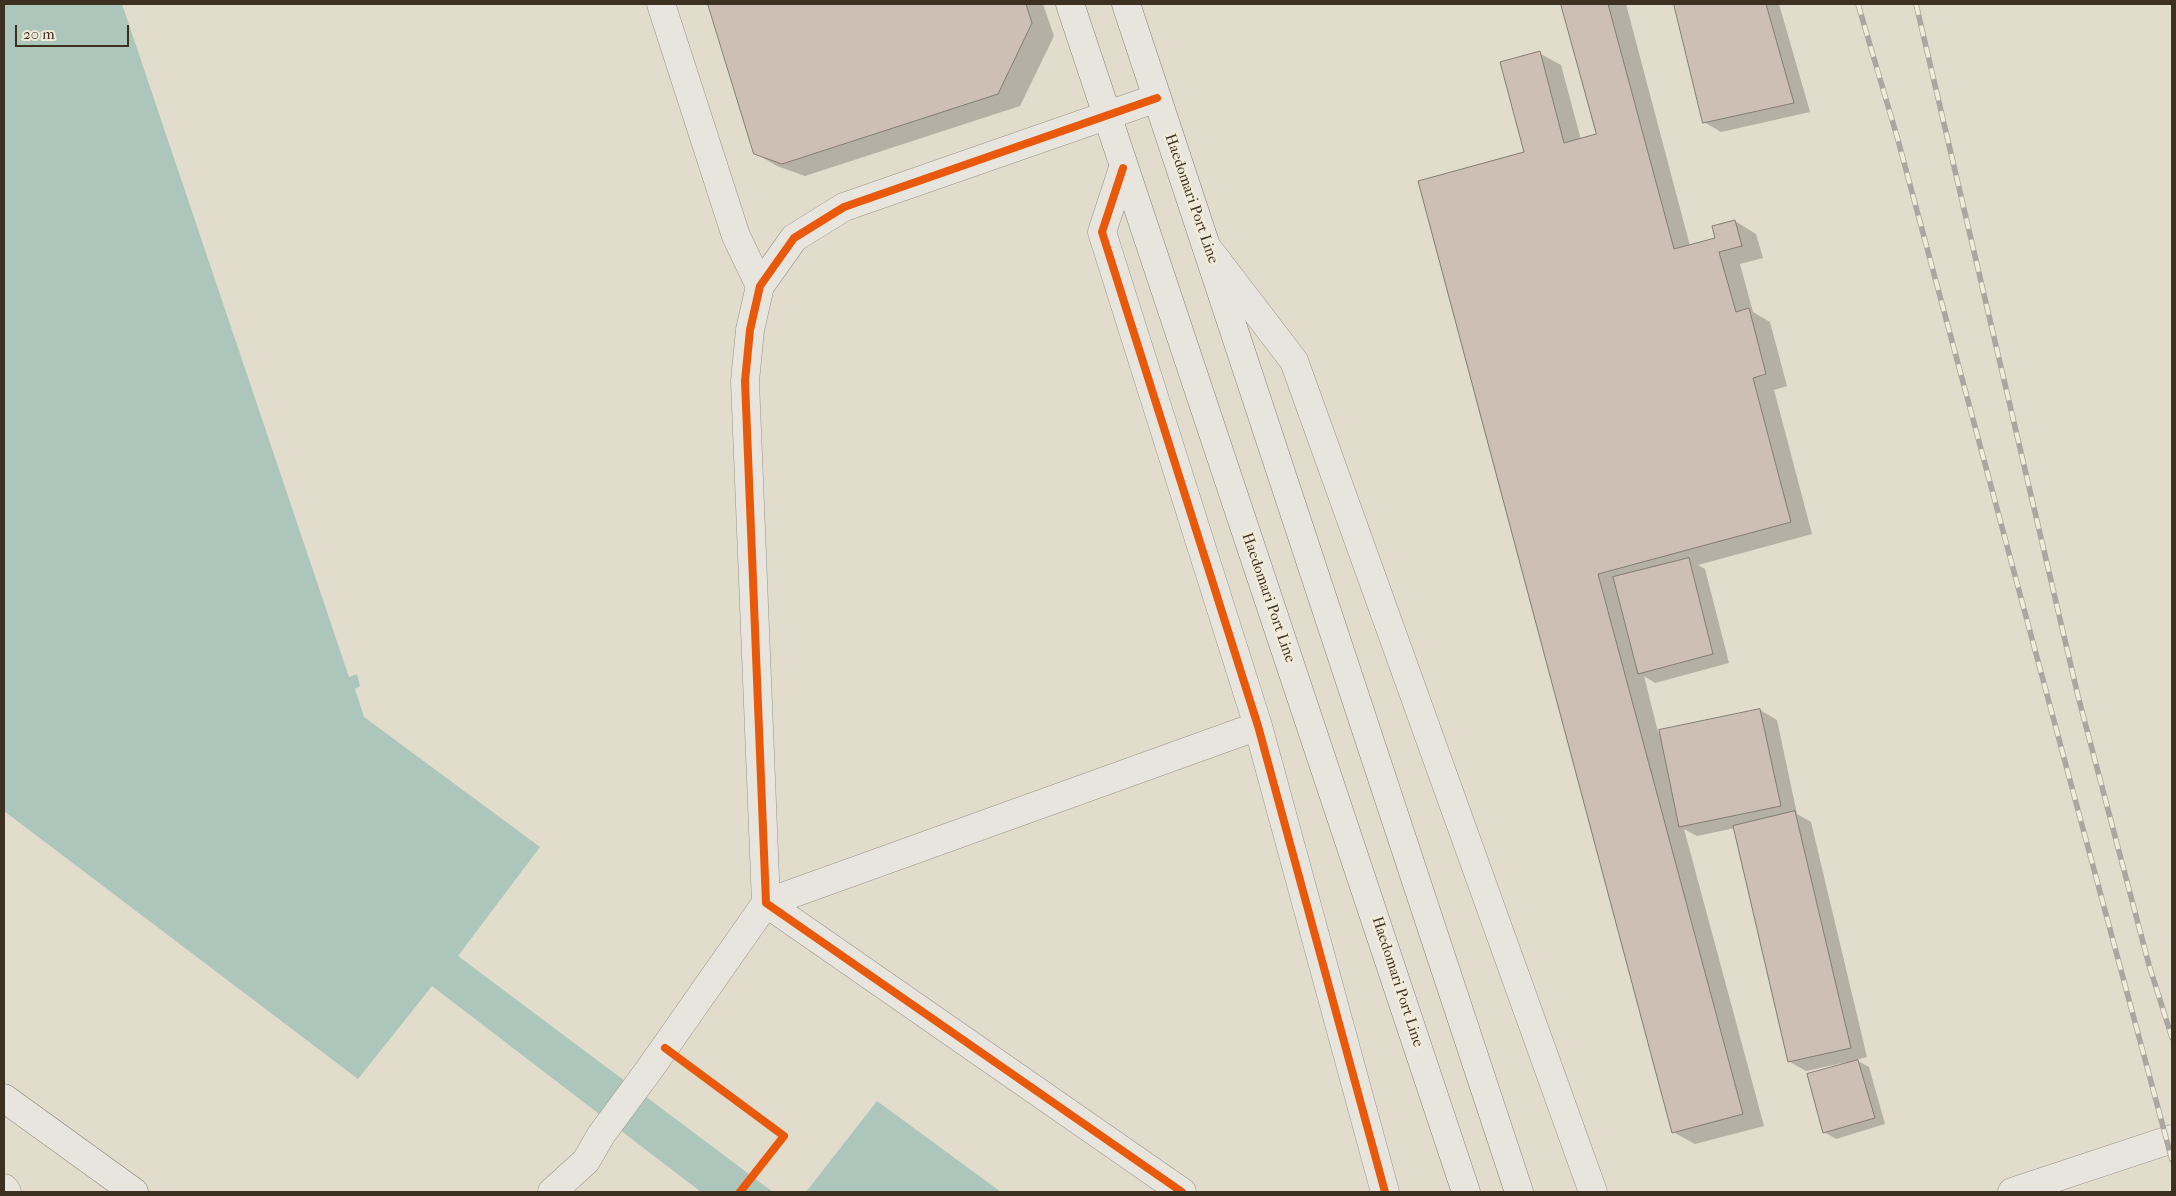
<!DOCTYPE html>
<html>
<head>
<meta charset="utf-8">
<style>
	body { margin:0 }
	#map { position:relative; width:2176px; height:1196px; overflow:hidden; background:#e1dccc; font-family:"IM FELL French Canon",serif }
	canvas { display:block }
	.frame { position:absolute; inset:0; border:5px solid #3c3021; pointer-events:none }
	.scale { position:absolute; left:15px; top:25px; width:114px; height:22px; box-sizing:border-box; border:2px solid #3c3021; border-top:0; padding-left:6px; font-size:15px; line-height:18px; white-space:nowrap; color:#3c3021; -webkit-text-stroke:4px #f1ebd9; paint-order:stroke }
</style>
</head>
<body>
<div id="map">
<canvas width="2176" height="1196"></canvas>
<div class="frame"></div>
<div class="scale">20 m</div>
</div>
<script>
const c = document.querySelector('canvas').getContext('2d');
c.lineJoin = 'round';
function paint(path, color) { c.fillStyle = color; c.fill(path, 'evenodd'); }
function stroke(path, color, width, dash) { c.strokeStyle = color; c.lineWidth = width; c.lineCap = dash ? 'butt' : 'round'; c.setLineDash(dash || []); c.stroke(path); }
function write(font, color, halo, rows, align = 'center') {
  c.font = font + ' "IM FELL French Canon",serif'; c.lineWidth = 5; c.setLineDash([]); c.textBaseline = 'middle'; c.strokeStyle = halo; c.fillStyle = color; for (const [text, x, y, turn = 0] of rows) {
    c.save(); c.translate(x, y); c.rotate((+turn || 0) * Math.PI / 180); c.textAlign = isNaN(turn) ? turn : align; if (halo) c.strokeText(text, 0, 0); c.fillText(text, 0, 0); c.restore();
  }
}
const water = new Path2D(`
	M4 4H122L349 677 357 674 360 686 355 689 364 717 540 847 458 956 773 1192H701L432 986 358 1079 4 811Z
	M877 1101 1001 1192H806Z`);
const shadow = new Path2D(`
	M709 4H1043L1054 36 1020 106 805 176 777 166 755 153Z
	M1562 4H1626L1690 246 1716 239 1735 221 1756 234 1763 258 1740 264 1753 312 1770 322 1787 386 1774 390 1812 534 1698 565 1705 569 1729 663 1655 683 1644 676 1658 732 1760 710 1777 720 1797 814 1811 822 1867 1057 1856 1060 1869 1067 1885 1124 1836 1139 1824 1132 1847 1062 1806 1071 1790 1062 1735 828 1697 836 1684 829 1764 1126 1695 1144 1673 1132 1526 153 1539 53 1561 65 1581 140 1598 135Z
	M1676 4H1779L1810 112 1721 132 1704 122Z`);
const building = new Path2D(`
	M708 4H1026L1032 23 998 94 782 164 754 154Z
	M1561 4H1608L1674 249 1715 238 1712 226 1735 220 1742 246 1719 252 1736 312 1749 308 1766 374 1753 378 1791 522 1598 574 1743 1114 1672 1133 1418 181 1524 152 1500 62 1540 51 1564 143 1596 134Z
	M1674 4H1766L1794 103 1703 123Z
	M1689 558 1713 654 1638 674 1613 577Z
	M1760 709 1781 806 1679 827 1659 730Z
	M1795 811 1851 1048 1788 1062 1733 826Z
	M1858 1060 1875 1118 1823 1133 1807 1074Z`);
const minor = new Path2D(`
	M661 4 736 236 760 286
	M1123 168 1102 232 1258 726 1385 1192
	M1209 250 1294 361 1593 1192
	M766 903 1258 726
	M4 1188 7 1192`);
const tertiary = new Path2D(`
	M766 903 1182 1192
	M552 1192 586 1161 601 1135 649 1070 766 903 745 381 750 330 760 286 794 238 844 207 1157 98
	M2012 1192 2172 1139`);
const secondary = new Path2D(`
	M1070 4 1466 1192
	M1126 4 1519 1192
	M4 1098 134 1192`);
const rail = new Path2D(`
	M1858 4 1898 140 2172 1160
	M1916 4 2078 696 2149 965 2172 1038`);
const cycleway = new Path2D(`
	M1157 98 844 207 794 238 760 286 750 330 745 381 766 903 1182 1192
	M1123 168 1102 232 1258 726 1385 1192
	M665 1048 784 1136 740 1192`);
const streetNames = [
	["Haedomari Port Line",1191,199,71],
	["Haedomari Port Line",1268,598,71],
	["Haedomari Port Line",1397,982,72]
];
paint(water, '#adc6bc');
paint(shadow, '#0003');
paint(building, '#cebfb5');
stroke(building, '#817d73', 1);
stroke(minor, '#999489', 29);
stroke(tertiary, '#999489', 29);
stroke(secondary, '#817d73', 29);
stroke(minor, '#e8e5de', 28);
stroke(tertiary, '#e8e5de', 28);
stroke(secondary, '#e8e5de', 28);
stroke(rail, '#aba69f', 5.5);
stroke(rail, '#f1ebd9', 4, [11]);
stroke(cycleway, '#e8590c', 8);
write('15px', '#3c3021', '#f1ebd9', streetNames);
</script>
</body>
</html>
